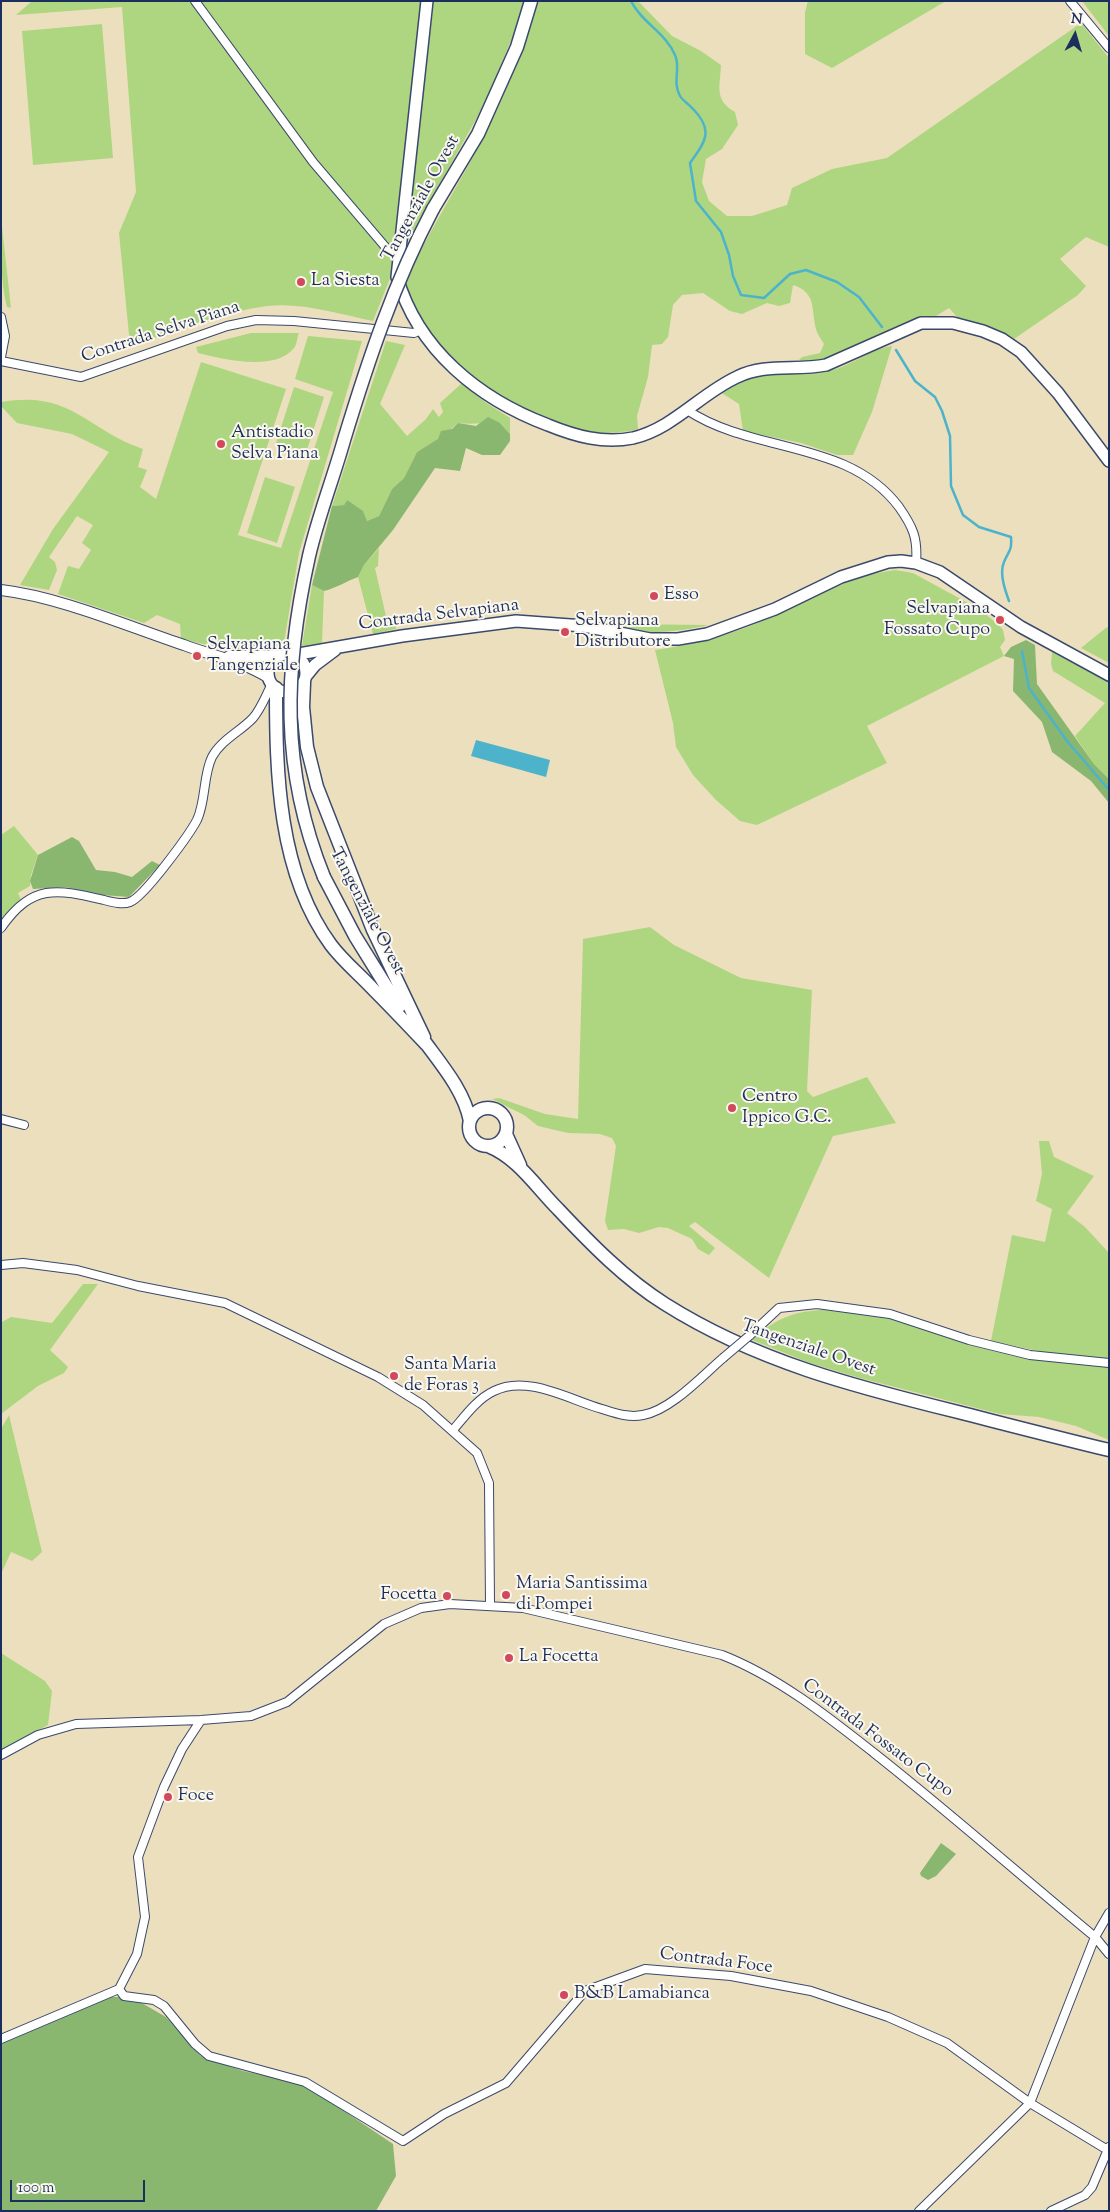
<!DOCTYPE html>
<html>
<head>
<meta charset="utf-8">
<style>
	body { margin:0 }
	#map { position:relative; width:1110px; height:2212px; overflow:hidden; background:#ecdfbd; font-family:"Sorts Mill Goudy",serif }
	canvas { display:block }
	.frame { position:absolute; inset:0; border:2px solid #1b2f5e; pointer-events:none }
	.north { position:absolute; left:1050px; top:10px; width:50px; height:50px; -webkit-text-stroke:4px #fbf7ec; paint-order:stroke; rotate:6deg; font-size:14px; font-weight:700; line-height:20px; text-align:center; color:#1b2f5e }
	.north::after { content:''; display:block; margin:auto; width:18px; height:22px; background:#1b2f5e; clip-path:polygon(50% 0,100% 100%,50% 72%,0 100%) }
	.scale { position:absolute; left:10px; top:2180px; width:135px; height:22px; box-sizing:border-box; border:2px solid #1b2f5e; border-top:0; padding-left:6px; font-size:15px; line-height:18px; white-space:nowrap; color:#1b2f5e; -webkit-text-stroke:4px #fbf7ec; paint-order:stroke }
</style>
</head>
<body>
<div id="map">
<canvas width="1110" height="2212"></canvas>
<div class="frame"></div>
<div class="north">N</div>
<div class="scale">100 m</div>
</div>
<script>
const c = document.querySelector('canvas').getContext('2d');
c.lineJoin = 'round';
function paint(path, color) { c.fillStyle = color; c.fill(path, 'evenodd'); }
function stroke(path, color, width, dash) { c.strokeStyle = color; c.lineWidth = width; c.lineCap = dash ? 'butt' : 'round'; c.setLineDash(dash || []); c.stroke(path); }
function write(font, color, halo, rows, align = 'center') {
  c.font = font + ' "Sorts Mill Goudy",serif'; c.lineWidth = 4; c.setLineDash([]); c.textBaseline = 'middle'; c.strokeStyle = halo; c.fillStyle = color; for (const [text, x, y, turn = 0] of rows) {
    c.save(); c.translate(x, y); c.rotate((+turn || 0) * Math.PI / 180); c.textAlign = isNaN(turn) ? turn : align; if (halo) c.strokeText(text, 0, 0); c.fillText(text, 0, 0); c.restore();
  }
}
const green = new Path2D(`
	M32 1H422L393 271 373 321C340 314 301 302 267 306 222 312 179 330 137 344L129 335 119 233 136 192 122 7 16 15Z
	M434 1H524L520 19 484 105 406 244Z
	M539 1H638L672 36 701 51 721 65C720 87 714 100 735 112L738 125 722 149 706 159 702 182 709 201 727 216H752L787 205 792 188 832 169 887 158 1081 23 1109 58V247L1086 237 1060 259 1086 286 1078 295 1014 339 989 327 959 319 949 308 936 316 920 317C896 327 822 370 799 360L802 357 820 353 824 344C821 339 817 334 816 329 811 309 817 293 793 285L790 303 779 306 767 303 742 314 730 311 703 293 682 295 673 305 668 337 662 344 652 345 648 377 637 416 638 429C551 452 431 366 404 285 427 234 457 188 482 140 506 95 523 49 539 1Z
	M808 1H946L832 68 805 54V12Z
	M1082 1H1109V36Z
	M102 24 113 158 33 165 22 31Z
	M1 218 11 308H12L7 307C0 281 1 246 1 218Z
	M251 333H299C297 337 297 345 294 348 276 372 221 359 198 353L196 347Z
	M308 336 362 341 299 553 283 648C248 653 216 647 181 639L180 624 157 615 144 623 58 594 68 566 79 569 91 550 82 543 93 525 77 516 49 557 55 562 57 570 49 590 20 585 53 529 109 452 72 434 17 423 1 406V402C72 390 85 429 143 449L138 467 147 470 140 487 156 499 201 362 286 389 238 535 281 548 333 392 295 379Z
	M386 341 405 345 380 404 407 436 426 419 433 409 439 417 443 412 440 403 462 383 485 402 510 418V434L500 423C484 422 474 425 458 423L439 439 417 452 404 478 392 489 379 516 367 521 347 500 344 505 332 506Z
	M892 346 872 412 853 455H837L801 443 743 431 739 404 720 392C756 368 792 378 832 370 853 365 870 349 892 346Z
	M294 387 324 397 306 453 276 443Z
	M265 477 295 487 277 543 247 533Z
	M379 548 378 566 375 568 388 625H396V629L373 634 358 577 364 565Z
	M895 570 913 573 979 609 999 625 1003 630 1005 640 1000 647 1004 656 867 726 887 763 757 825 740 821 716 800 693 775 676 747 673 723 655 650C690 645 723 637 755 624 801 605 845 576 895 570Z
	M312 585 324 591 322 643 302 646Z
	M609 624 709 625C676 632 641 637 609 624Z
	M1107 627 1109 628V663L1081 648Z
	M1052 652 1109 682V779L1094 764 1075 736 1105 703 1053 671 1051 664Z
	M14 826 38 855 31 875 30 886 18 893 21 900 1 921V835Z
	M650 927 674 945 741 978 812 990 807 1091 813 1097 867 1077 896 1123 833 1136 769 1278 695 1222 689 1226 715 1248 709 1255 698 1249 692 1239 668 1228 659 1227 639 1233 624 1229 608 1230 605 1221 616 1146 612 1138 600 1134 568 1133 538 1126 524 1115 492 1099 499 1098 545 1114 578 1119 583 939Z
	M1039 1141H1049L1054 1157 1094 1176 1067 1213 1085 1227 1109 1253V1360L1043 1352 991 1341 1012 1235 1045 1242 1052 1209 1036 1201 1042 1174Z
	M83 1284H98L50 1350 68 1367 64 1373 38 1386 1 1414 2 1322 11 1317 52 1323Z
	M833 1309 888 1318 990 1350 1025 1358 1109 1367V1440L1076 1426 1039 1417 1000 1414 860 1378 810 1363 752 1340C779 1315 797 1311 833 1309Z
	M9 1415 42 1552 32 1561 11 1552 1 1574V1429Z
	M1 1653 45 1681 52 1691 48 1725 1 1750Z`);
const forest = new Path2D(`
	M488 417 500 423 510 434V441L500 455H482L466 448 460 471 435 468 393 530 364 565 358 577C346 581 337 588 324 591L312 585 332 506 344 505 347 500 363 511 367 521 379 516 392 489 404 478 417 452 438 439 441 431 452 429 458 423 476 426Z
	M1026 640 1035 645 1037 684 1094 764 1109 779V803L1091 781 1052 752 1042 722 1013 691 1014 659 1004 656 1011 647Z
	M72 837 79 841 96 870 115 872 132 877 152 861 160 865 129 897 102 895 65 887 33 889 30 881 38 855Z
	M941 1843 956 1854 936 1876 928 1880 921 1876 920 1873Z
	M109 1997H124L140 2002 166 2017 201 2056 243 2071 304 2084 393 2144 396 2176 376 2211H1V2043Z`);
const water = new Path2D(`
	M476 740 550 760 546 777 471 756Z`);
const stream = new Path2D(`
	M631 1C641 22 666 33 675 55 681 68 672 82 680 96 683 101 690 105 694 110 714 131 705 142 690 163L696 201 721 232 729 255 733 276 741 295 764 298 790 274 806 270 837 282 859 297 882 327
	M896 350 915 381 935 397 942 411 950 436 951 486 963 515 979 527 1011 537C1012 551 1009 550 1004 562 999 573 1005 590 1009 601
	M1022 651 1029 688 1067 741 1109 790`);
const minor = new Path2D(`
	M195 1 313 162 388 250 399 252
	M1070 1 1109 48
	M1 317 5 336 1 357
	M1 361 81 377 227 326 256 320 294 321 414 333 421 330
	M687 410C753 454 848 439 899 507 913 527 918 538 916 563
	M1 928C32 883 57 889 104 900 112 902 122 905 130 902 144 897 189 835 197 820 206 801 203 775 212 757 221 740 241 731 253 718 261 709 266 695 272 684
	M1 1119 24 1125
	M1 1265 23 1263 77 1270 138 1286 225 1303 378 1377 423 1405 477 1453 489 1483 490 1604
	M749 1336 779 1308 817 1304 890 1314 969 1340 1030 1355 1109 1363
	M453 1430C465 1416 477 1399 494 1391 527 1374 570 1400 602 1409 615 1413 628 1418 643 1415 671 1410 702 1376 723 1358
	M1 1755 38 1735 76 1724 201 1720 251 1716 287 1702 384 1624 421 1608 450 1604 523 1608 722 1655C778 1677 827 1716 874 1753 949 1812 1021 1876 1095 1937L1109 1954
	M119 1989 124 1996 154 2000 164 2006 195 2044 209 2056 305 2082 403 2141 444 2114 506 2083 585 1991 645 1969 731 1976 811 1991 888 2017 947 2043 1030 2103 1106 2149
	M1 2039 119 1989 137 1954 145 1917 138 1857 164 1787 182 1749 201 1720
	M919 2211 1030 2103 1095 1937 1109 1913
	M1051 2211 1085 2195 1092 2187 1109 2147`);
const tertiary = new Path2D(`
	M1 590C60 597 127 626 184 645 213 656 242 661 269 678
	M229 656H277`);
const secondary = new Path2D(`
	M427 1 397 277C418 350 479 399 548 425 575 436 603 444 633 438 674 428 700 394 737 377 765 363 796 371 826 365L921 323H953L983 331 1002 339 1021 352 1058 393 1109 461
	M268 673a19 19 0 1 1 38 0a19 19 0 1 1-38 0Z
	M293 655 402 636 516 621 584 626 650 639H678L707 634 775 609 841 577 888 562 901 561 916 563 940 572 1021 627 1109 675
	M306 676 315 665 335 650`);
const primary = new Path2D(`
	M433 209 478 134 517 47 531 1
	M304 683 303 707 307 747 317 787 373 930 424 1037
	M276 688C276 773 278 873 331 945 343 961 359 974 373 989 391 1007 408 1025 426 1044
	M324 877 355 936 399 1007
	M422 1038C440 1063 464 1090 470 1121
	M469 1127a19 19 0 1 1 38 0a19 19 0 1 1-38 0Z
	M506 1134 520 1165
	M488 1146C518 1158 536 1187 558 1209 590 1243 625 1279 665 1304 755 1361 856 1387 958 1412 1009 1425 1059 1438 1109 1450`);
const minorBridge = new Path2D(`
	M723 1358 749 1336`);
const primaryBridge = new Path2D(`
	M324 877C280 769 284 668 309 556 318 517 333 479 344 440 368 361 394 283 433 209`);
const markers = [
	[301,282,5,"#d1495b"],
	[221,444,5,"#d1495b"],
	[654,596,5,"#d1495b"],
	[1000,620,5,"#d1495b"],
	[565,632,5,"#d1495b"],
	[197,656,5,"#d1495b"],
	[732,1108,5,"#d1495b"],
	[394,1376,5,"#d1495b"],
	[506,1595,5,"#d1495b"],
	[447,1596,5,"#d1495b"],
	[509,1658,5,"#d1495b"],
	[168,1797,5,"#d1495b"],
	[564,1995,5,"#d1495b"]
];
const streetNames = [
	["Tangenziale Ovest",422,199,-61],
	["Contrada Selva Piana",161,333,-18],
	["Contrada Selvapiana",439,616,-7],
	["Tangenziale Ovest",366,912,62],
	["Tangenziale Ovest",808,1349,19],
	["Contrada Fossato Cupo",877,1739,37],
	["Contrada Foce",716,1962,7]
];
const poiNames = [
	["La Siesta",311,282],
	["Antistadio",231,434],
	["Selva Piana",231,455],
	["Esso",664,596],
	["Selvapiana",990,610,"right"],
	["Fossato Cupo",990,631,"right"],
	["Selvapiana",575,622],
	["Distributore",575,643],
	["Selvapiana",207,646],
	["Tangenziale",207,667],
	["Centro",742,1098],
	["Ippico G.C.",742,1119],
	["Santa Maria",404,1366],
	["de Foras 3",404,1387],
	["Maria Santissima",516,1585],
	["di Pompei",516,1606],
	["Focetta",437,1596,"right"],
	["La Focetta",519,1658],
	["Foce",178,1797],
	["B&B Lamabianca",574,1995]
];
paint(green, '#aed681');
paint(forest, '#8ab76f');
paint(water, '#4cb3cb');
stroke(stream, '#4cb3cb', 2.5);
stroke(minor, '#3a496c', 10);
stroke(tertiary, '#3a496c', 12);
stroke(secondary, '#3a496c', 14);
stroke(primary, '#3a496c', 15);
stroke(minor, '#fff', 8);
stroke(tertiary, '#fff', 10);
stroke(secondary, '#fff', 11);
stroke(primary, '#fff', 12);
stroke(minorBridge, '#3a496c', 10, []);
stroke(primaryBridge, '#3a496c', 15, []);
stroke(minorBridge, '#fff', 8);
stroke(primaryBridge, '#fff', 12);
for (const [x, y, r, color] of markers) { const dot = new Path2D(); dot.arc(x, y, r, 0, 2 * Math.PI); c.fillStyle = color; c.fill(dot); stroke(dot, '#fbf7ec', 2); }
write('18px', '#1b2f5e', '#fbf7ec', streetNames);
write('18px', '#1b2f5e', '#fbf7ec', poiNames, 'left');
</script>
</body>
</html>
